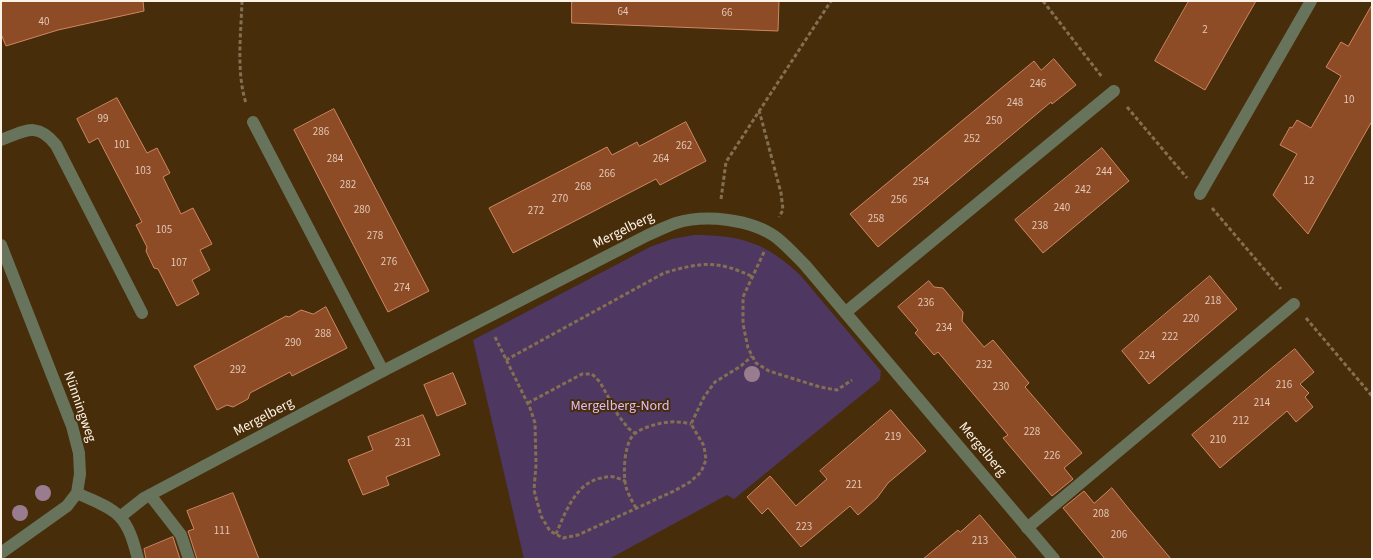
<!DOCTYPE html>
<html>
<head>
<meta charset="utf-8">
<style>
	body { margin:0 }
	#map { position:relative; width:1373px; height:560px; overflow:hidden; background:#472d0a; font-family:"Source Sans 3",sans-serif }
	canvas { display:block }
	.frame { position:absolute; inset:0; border:2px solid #fef2e6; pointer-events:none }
</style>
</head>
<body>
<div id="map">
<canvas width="1373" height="560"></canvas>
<div class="frame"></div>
</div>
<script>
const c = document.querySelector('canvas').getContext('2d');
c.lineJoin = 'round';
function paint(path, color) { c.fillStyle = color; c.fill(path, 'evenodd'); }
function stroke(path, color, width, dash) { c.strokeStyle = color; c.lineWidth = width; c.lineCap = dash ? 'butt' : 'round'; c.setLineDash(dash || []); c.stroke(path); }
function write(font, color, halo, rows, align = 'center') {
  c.font = font + ' "Source Sans 3",sans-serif'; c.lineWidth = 4; c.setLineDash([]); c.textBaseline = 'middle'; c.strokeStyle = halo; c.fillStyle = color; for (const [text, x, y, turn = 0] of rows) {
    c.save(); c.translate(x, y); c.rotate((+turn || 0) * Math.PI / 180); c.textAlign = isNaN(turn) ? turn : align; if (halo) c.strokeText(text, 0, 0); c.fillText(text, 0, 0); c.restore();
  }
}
const green = new Path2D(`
	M694 235C741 235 767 243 801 276L881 371 880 380 734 499 727 495 609 559H524L473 340 650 247 672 239Z`);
const building = new Path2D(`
	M1 1H143L144 11 58 30 6 46 1 34Z
	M572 1H779L778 31 572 23Z
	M1189 1H1256L1205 90 1155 61Z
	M1372 5V121L1308 234 1273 195 1297 154 1280 145 1290 127 1292 128 1297 120 1311 128 1341 76 1326 67 1341 42 1348 46Z
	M1054 59 1076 85 1052 104 1051 102 878 247 850 214 1034 61 1041 70Z
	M117 98 147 153 157 148 170 173 163 177 181 214 193 208 212 244 200 250 210 270 192 280 199 294 177 306 158 269 154 268 146 251 147 247 136 225 142 222 98 138 89 143 77 119Z
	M334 109 429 291 388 312 294 130Z
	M686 122 706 161 660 185 656 179 513 253 489 208 607 147 612 155 637 142 639 146Z
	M1102 148 1129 181 1043 253 1015 220Z
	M1210 276 1237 309 1149 384 1122 351Z
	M929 281 934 287 943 288 963 312 962 321 984 347 993 340 1029 383 1025 387 1082 453 1064 468 1073 479 1052 496 1003 438 1008 435 938 352 934 355 915 333 918 330 898 307Z
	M326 307 347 348 292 376 290 372 250 393 248 399 233 407 227 405 217 410 194 366 286 316 289 317 301 310 313 314Z
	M1295 349 1314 372 1300 384 1309 393 1305 397 1313 407 1296 422 1287 411 1220 468 1192 435Z
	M453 373 466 404 437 416 424 385Z
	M891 410 926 451 888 483 877 498 858 515 850 506 801 547 768 508 762 514 747 497 770 476 796 506 827 479 820 471Z
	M423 415 440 455 386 477 389 485 363 495 348 460 373 450 368 437Z
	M1112 488 1129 509 1171 559H1105L1063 508 1084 491 1094 503Z
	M233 493 259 559H197L188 531 194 529 187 511Z
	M980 515 1017 559H923L958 530 960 532Z
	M173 537 180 559H146L144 549Z`);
const path = new Path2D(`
	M242 1C241 34 236 72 246 103
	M1043 1 1102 77
	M1127 107 1187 178
	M759 110 781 193 783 210 779 217
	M721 199 726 162 831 1
	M1212 208 1281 289
	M764 252 743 297V324L748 348 756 363 769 371 820 387 837 390 852 380
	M1306 318 1372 396
	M495 337 530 408 535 423 536 465 534 490 541 516 550 531 563 538 578 535 674 491 690 482 701 472 706 460 704 446 691 424 704 397 715 382 741 366 752 356
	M506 360 664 273C701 262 718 260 753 277
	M528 403 582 374H592L600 382 618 415 628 428 636 434
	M636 508C632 501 628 494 626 487 623 474 624 450 631 438 635 431 646 427 654 425 667 421 678 421 691 424
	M556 534C565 513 576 482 602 478 606 477 610 476 614 477 617 478 621 479 625 481`);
const lane = new Path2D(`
	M253 122 383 371
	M1 140C25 131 37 121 56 145L142 313
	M1200 194 1311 1
	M846 312 1114 91
	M150 495 181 535 189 559
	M1027 528 1294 304`);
const street = new Path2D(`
	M1 245 72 426 79 453 80 474 77 493
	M77 493C91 500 108 505 119 516 130 527 134 544 138 559
	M120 517 144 498 383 371 648 235C657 231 667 226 676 223 705 214 752 219 777 238 787 246 796 256 805 265L1054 559
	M1 553 67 506 77 493`);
const trees = [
	[752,374],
	[43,493],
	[20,513]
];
const numberNames = [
	["64",623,13],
	["66",727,14],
	["40",44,23],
	["2",1205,31],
	["246",1038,85],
	["10",1349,101],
	["248",1015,104],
	["99",103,120],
	["250",994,122],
	["286",321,133],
	["252",972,140],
	["101",122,146],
	["262",684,147],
	["284",335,160],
	["264",661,160],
	["103",143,172],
	["244",1104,173],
	["266",607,175],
	["12",1309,182],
	["254",921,183],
	["282",348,186],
	["268",583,188],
	["242",1083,191],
	["270",560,200],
	["256",899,201],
	["240",1062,209],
	["280",362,211],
	["272",536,212],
	["258",876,220],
	["238",1040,227],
	["105",164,231],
	["278",375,237],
	["276",389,263],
	["107",179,264],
	["274",402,289],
	["218",1213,302],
	["236",926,304],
	["220",1191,320],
	["234",944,329],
	["288",323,335],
	["222",1170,338],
	["290",293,344],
	["224",1147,357],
	["232",984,366],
	["292",238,371],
	["216",1284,386],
	["230",1001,388],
	["214",1262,404],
	["212",1241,422],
	["228",1032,433],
	["219",893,438],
	["210",1218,441],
	["231",403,444],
	["226",1052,457],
	["221",854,486],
	["208",1101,515],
	["223",804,528],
	["111",222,532],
	["206",1119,536],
	["213",980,542]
];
const streetNames = [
	["Mergelberg",624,231,-26],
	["Nünningweg",79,407,71],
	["Mergelberg",264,418,-28],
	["Mergelberg",982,450,50]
];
const parkNames = [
	["Mergelberg-Nord",620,407]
];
paint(green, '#4e3760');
paint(building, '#8d4c26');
stroke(building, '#cf8761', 1);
stroke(path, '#846f53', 3, [4, 2.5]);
stroke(lane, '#68735b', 12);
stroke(street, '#68735b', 12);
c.fillStyle = '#9a7c8f';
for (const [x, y] of trees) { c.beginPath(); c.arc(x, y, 8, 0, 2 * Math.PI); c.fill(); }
write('11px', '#e2c8b6', null, numberNames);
write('14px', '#fef2e6', '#472d0a', streetNames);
write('14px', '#debdfc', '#472d0a', parkNames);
</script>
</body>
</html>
